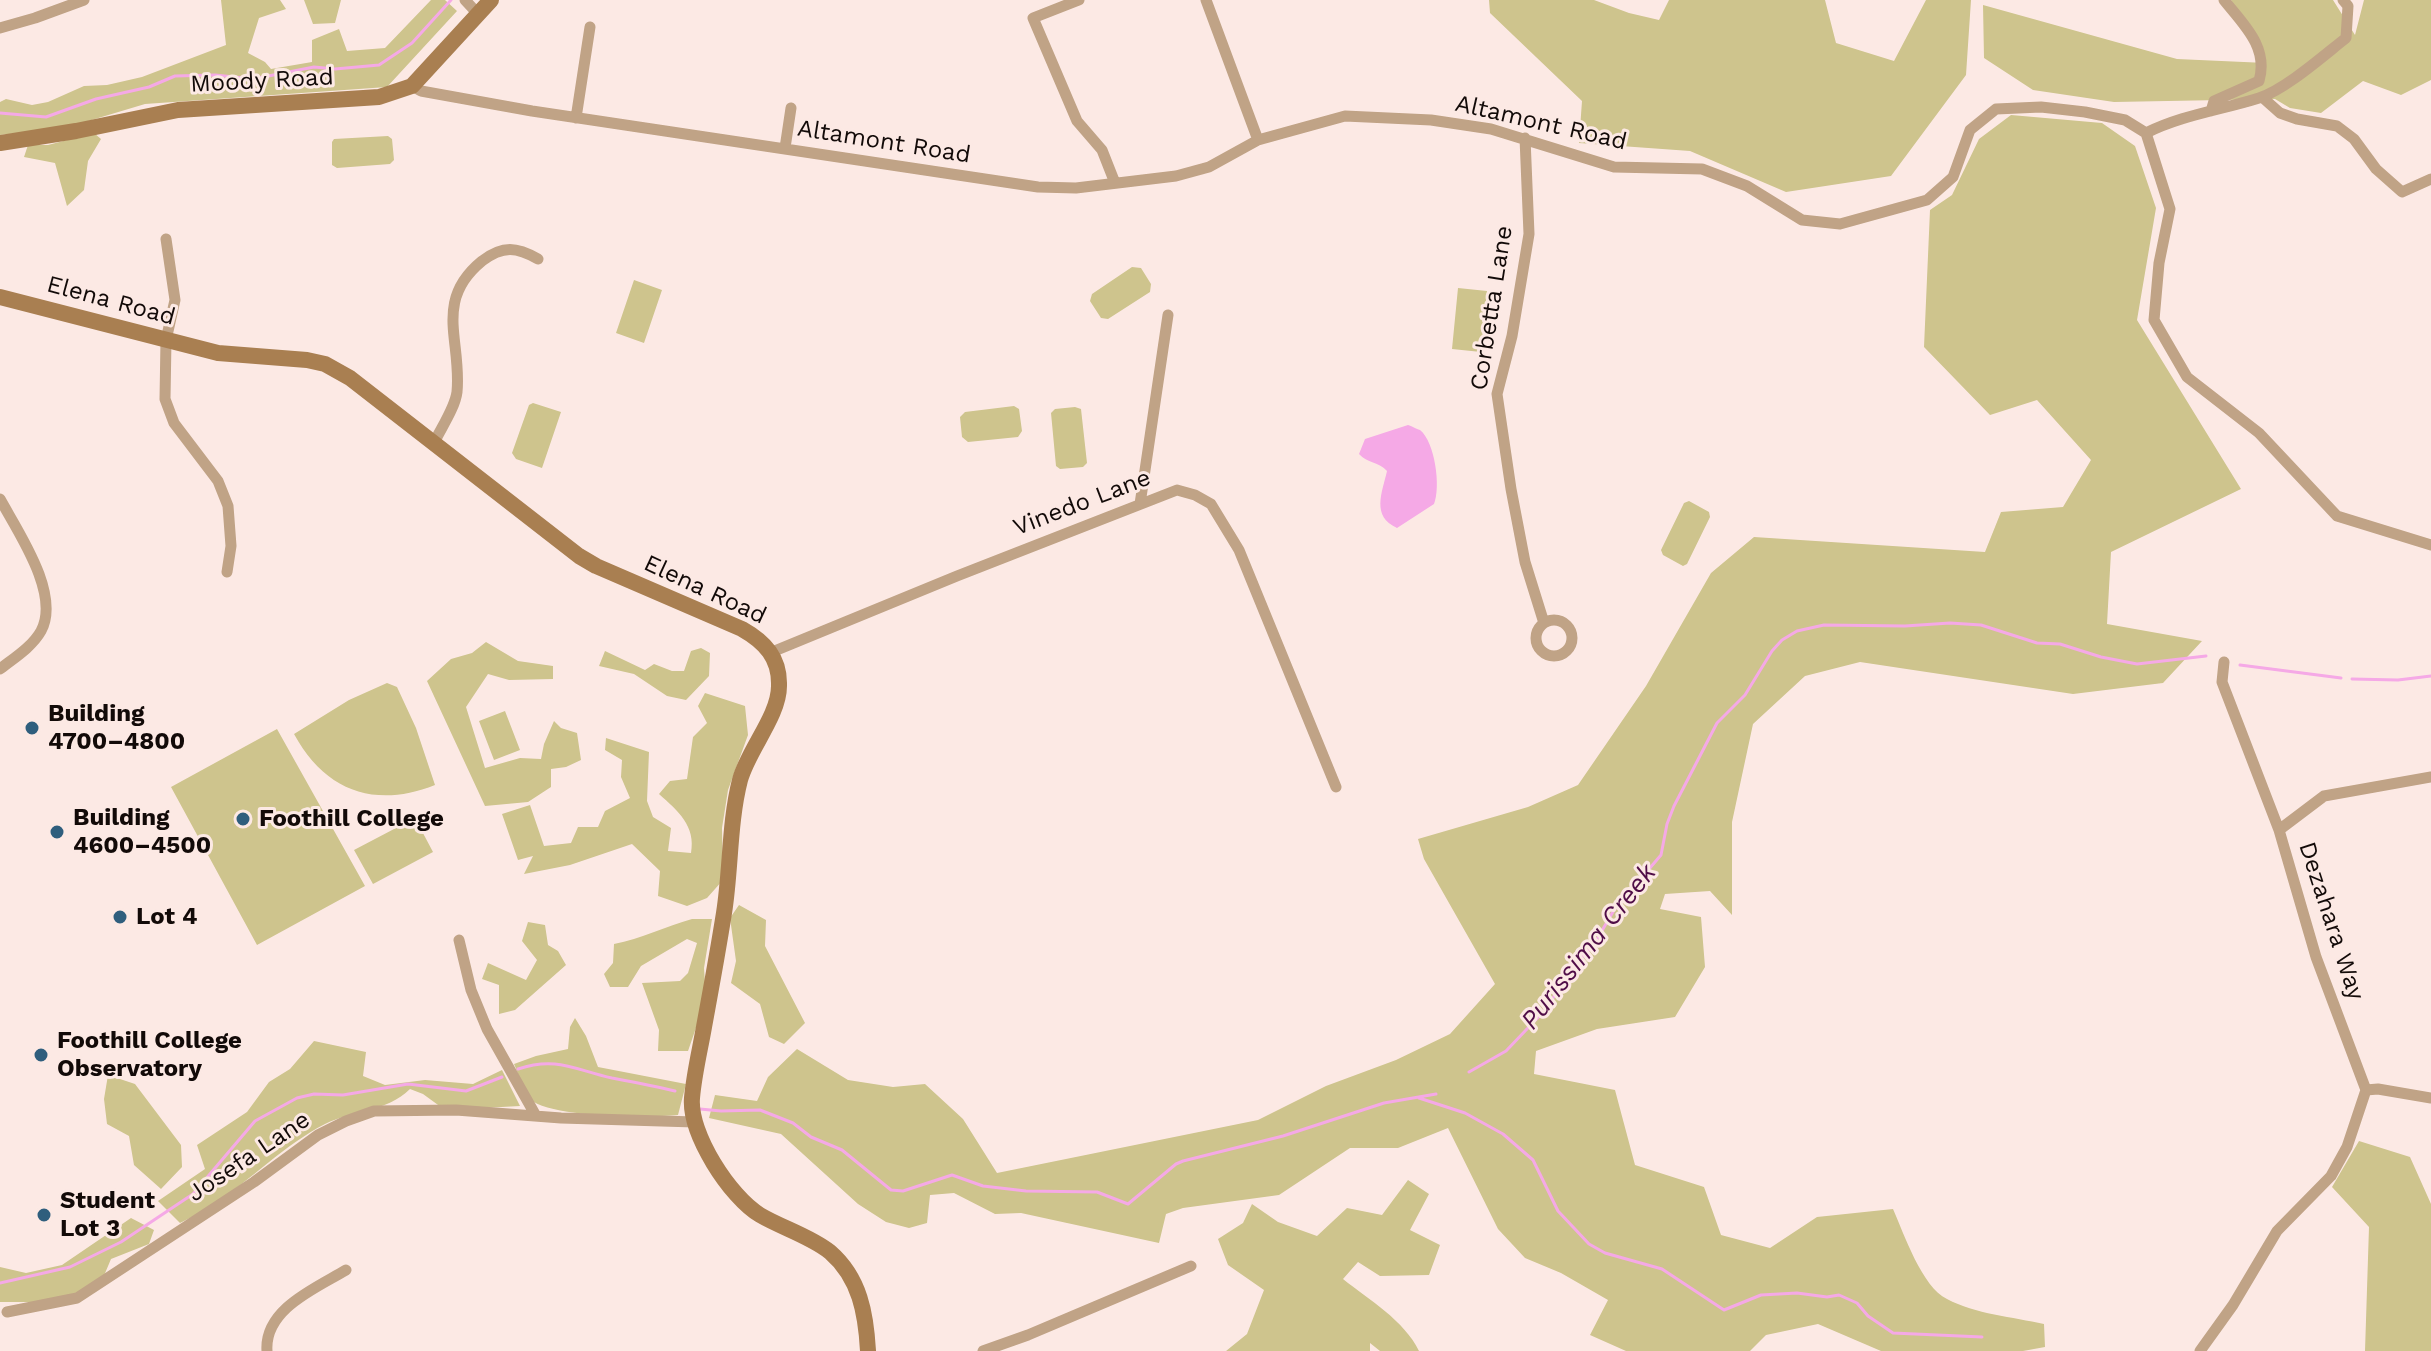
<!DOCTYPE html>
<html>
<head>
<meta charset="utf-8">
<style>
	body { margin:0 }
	canvas { display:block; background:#fce9e4 }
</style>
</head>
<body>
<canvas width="2431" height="1351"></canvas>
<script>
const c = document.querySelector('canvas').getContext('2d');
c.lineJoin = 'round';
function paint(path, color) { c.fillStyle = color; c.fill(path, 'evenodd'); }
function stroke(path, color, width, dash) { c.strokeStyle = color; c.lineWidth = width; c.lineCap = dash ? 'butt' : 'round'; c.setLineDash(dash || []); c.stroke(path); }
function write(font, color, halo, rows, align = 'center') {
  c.font = font + ' "Work Sans",sans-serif'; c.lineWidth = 6; c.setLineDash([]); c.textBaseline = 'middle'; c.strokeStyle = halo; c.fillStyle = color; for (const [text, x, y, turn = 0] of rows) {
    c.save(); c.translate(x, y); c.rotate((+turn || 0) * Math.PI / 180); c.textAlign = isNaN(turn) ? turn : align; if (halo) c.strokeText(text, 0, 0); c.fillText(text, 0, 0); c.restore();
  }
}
const green = new Path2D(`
	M221 0H280L286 9 259 18 248 53 265 62 271 69 312 62V40L339 29 347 51 385 48 431 0H445L457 11 387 87 145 104 65 128 0 135V102L6 99 32 105 48 102 84 86 107 85 142 77 226 45Z
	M304 0H341L335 23 313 24Z
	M1489 0H1594L1629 13 1659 20 1669 0H1825L1836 43 1894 61 1926 0H1971L1966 75 1891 176 1786 192 1690 151 1579 143 1582 101 1490 13Z
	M2231 0H2333L2355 35 2364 0H2431V80L2401 95 2363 81 2321 113 2290 108 2275 99 2114 102 2033 90 1984 58 1983 5 2177 59 2266 63Z
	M2011 115 2102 123 2135 146 2156 208 2137 320 2241 489 2111 552 2107 624 2202 641 2163 683 2073 694 1860 662 1805 676 1753 724 1732 822V915L1710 891 1665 894 1660 909 1701 917 1705 967 1675 1017 1597 1029 1536 1051 1534 1074 1615 1090 1635 1165 1704 1187 1721 1235 1770 1248 1817 1217 1893 1209C1904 1234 1922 1287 1947 1299 1975 1314 2013 1317 2044 1324L2045 1347 2023 1351H1881L1818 1324 1766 1335 1750 1351H1626L1590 1335 1608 1300 1561 1273 1525 1258 1498 1229 1448 1128 1398 1148H1350L1279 1195 1183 1208 1166 1214 1159 1243 1021 1213 995 1214 954 1193 930 1195 927 1223 909 1228 886 1222 858 1204 781 1134 709 1118 715 1095 757 1101 768 1077 797 1049 848 1080 893 1087 925 1084 963 1119 997 1173 1258 1120 1326 1086 1396 1060 1450 1034 1495 984 1424 859 1418 839 1528 807 1578 785 1646 686 1711 573 1754 537 1985 552 2001 512 2063 507 2091 460 2037 400 1990 415 1924 347 1930 210 1952 195 1979 139Z
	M94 133 101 139 88 161 84 190 67 206 55 163 24 157 28 145H48Z
	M388 136 392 139 394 160 390 164 337 168 332 165V142L334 139Z
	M1132 267 1141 268 1151 284 1150 292 1108 319 1101 318 1090 301 1092 294Z
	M634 280 662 290 644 343 616 333Z
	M1458 288 1487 291 1481 352 1452 349Z
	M533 403 561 412 542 468 516 459 512 453 529 405Z
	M1014 406 1019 409 1022 431 1018 437 968 442 962 437 960 417 965 412Z
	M1075 407 1081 409 1087 463 1083 467 1060 469 1056 466 1051 413 1055 409Z
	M1689 501 1709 512 1710 517 1687 564 1683 566 1663 555 1661 550 1684 503Z
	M486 642 518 661 553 666V679L509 680 488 674 466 707 485 768 520 758 541 759 544 744 554 721 561 728 577 733 581 760 566 767 551 769V787L528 802 485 806 427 681 451 659 472 653Z
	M701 648 710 653 709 676 686 700 667 696 634 674 599 666 605 651 645 670 654 664 672 671H684L691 651Z
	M387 683 397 687 416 728 435 785C375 809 325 791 294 734L349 700Z
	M705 693 745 706 748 735 728 790 722 828 723 880 707 898 687 906 658 896 660 871 632 844 570 865 524 874 533 856 518 860 502 814 530 805 544 846 571 843 578 827H598L605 811 630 798 621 777 622 760 605 750 606 738 649 752 647 801 653 817 671 828 668 851 691 853C696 826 678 811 659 794L670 781 687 779 693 737 707 723 698 706Z
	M505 711 520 750 494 760 479 721Z
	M277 729 365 886 257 945 171 787Z
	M415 818 433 852 373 884 354 850Z
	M739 905 766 920 765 946 805 1023 784 1044 769 1037 760 1004 731 983 736 961 730 918Z
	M692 919H712L704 968 706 999 688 1051H658L659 1030 642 983 680 981 688 973 697 943 687 939 641 966 628 987H610L604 974 613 963 614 944C641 939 666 926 692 919Z
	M528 922 545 925 548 945 558 951 566 965 515 1010 499 1014V985L482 979 488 963 526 980 537 960 522 941Z
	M575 1018 586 1036 598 1067 686 1084 678 1115C649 1118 550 1118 530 1099 522 1092 519 1074 514 1064L536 1056 568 1049 570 1027Z
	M314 1041 366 1052 363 1076 385 1085 425 1080 473 1084 502 1070 520 1106 445 1110 423 1094 410 1089C387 1112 353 1110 325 1124 284 1145 251 1180 213 1205 203 1212 191 1217 180 1223L158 1201 205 1169 197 1145 247 1112 269 1082 290 1069Z
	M108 1075 135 1084 181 1145 182 1167 161 1189 134 1165 129 1136 107 1124 104 1099Z
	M2359 1141 2410 1157 2431 1204V1351H2365L2369 1227 2332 1187Z
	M1408 1180 1429 1194 1410 1230 1440 1245 1429 1275 1380 1276 1358 1262 1343 1279C1369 1300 1404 1320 1419 1351H1380L1370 1343V1351H1226L1247 1334 1264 1290 1228 1265 1218 1239 1243 1223 1252 1204 1278 1222 1317 1236 1347 1208 1382 1215Z
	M131 1218 154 1230 149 1244 111 1259 103 1278 76 1293 41 1302H0V1267L26 1273 62 1265Z`);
const water = new Path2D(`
	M1408 425C1409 425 1419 430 1420 430 1435 442 1441 487 1434 504L1397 528C1371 516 1382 493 1387 471 1379 462 1367 463 1359 454L1365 439Z`);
const stream = new Path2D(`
	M0 113 46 117 96 99 149 87 175 76 215 75 253 79 314 67 335 69 379 65 412 43 451 0
	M2240 665 2341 678
	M2352 679 2398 680 2431 676
	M518 1069C557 1056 575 1070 612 1078 633 1082 654 1086 675 1091
	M1469 1072 1506 1051 1547 1008 1566 976 1596 941 1614 910 1661 855 1667 824 1674 806 1717 723 1745 695 1772 651 1782 640 1797 631 1824 625 1905 626 1950 623 1981 625 2037 643 2060 644 2101 657 2137 664 2206 656
	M1419 1098 1465 1113 1503 1134 1533 1160 1558 1211 1589 1244 1605 1253 1662 1269 1724 1310 1761 1295 1797 1293 1827 1297 1839 1295 1857 1303 1868 1316 1893 1333 1982 1337
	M700 1109 721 1111 760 1110 793 1123 811 1137 842 1150 891 1190 903 1191 952 1175 983 1186 1026 1191 1097 1192 1128 1204 1176 1164 1183 1161 1283 1136 1384 1103 1436 1094
	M0 1283 70 1267 121 1242 193 1194 255 1121 297 1098 314 1094 343 1095 408 1084 466 1091 502 1077`);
const street = new Path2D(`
	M465 0 478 14
	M1079 0 1033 18 1077 121 1102 150 1115 183
	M1206 0 1258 140
	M0 28 35 18 84 0
	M412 86 421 91 532 111 1038 187 1076 188 1176 176 1209 167 1258 140 1345 116 1431 120 1491 129 1614 167 1702 169 1747 186 1802 220 1840 224 1927 200 1953 177 1970 130 1996 109 2041 107 2085 112 2125 120 2146 133 2170 209 2159 263 2154 320 2187 377 2259 433 2337 516 2431 545
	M2262 97 2280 113 2297 119 2337 126 2354 139 2376 169 2402 192 2431 179
	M2211 111 2214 101 2259 81C2269 47 2243 24 2224 0
	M576 118 590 27
	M2146 133C2182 115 2221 110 2259 98 2286 89 2323 56 2346 38L2348 6 2343 0
	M1525 138 1529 234 1512 336 1497 394 1511 489 1525 562 1544 623
	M785 148 791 108
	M166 239 175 300 166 340 165 399 174 423 218 481 228 506 231 546 227 572
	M434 443C441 428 455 408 457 392 462 341 433 301 482 261 503 245 517 247 538 259
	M0 499C18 532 61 594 41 631 32 647 14 658 0 669
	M1140 504 1168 315
	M1536 638a18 18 0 1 1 36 0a18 18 0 1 1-36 0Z
	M772 652 957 576 1177 490 1195 495 1211 504 1239 550 1336 787
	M2224 662 2222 682 2279 830
	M459 940 471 990 487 1029 536 1116
	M2366 1090 2316 957 2279 830 2324 796 2431 777
	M7 1312 77 1298 254 1182 318 1135 346 1121 374 1111 456 1110 561 1118 695 1122
	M267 1351C264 1309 316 1288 346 1270
	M983 1351 1028 1335 1191 1266
	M2200 1351 2233 1305 2277 1231 2331 1176 2347 1147 2366 1090 2378 1089 2431 1098`);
const secondary = new Path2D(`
	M0 143 76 131 178 110 379 97 412 86 491 0
	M0 297 218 353 307 360 325 364 350 378 579 556 596 566 742 629C765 642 780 658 779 686 779 716 748 750 740 780 729 823 731 869 724 913 718 951 711 989 704 1027 700 1050 694 1074 692 1098 689 1134 730 1197 760 1215 782 1228 810 1236 830 1252 860 1278 866 1314 868 1351`);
const markers = [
	[32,728,8,"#2f5e7d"],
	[243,819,8,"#2f5e7d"],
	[57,832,8,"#2f5e7d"],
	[120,917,8,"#2f5e7d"],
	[41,1055,8,"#2f5e7d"],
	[44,1215,8,"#2f5e7d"]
];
const streetNames = [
	["Moody Road",262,81,-3],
	["Altamont Road",1541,123,13],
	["Altamont Road",884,142,9],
	["Elena Road",111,301,15],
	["Corbetta Lane",1492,308,-81],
	["Vinedo Lane",1082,503,-21],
	["Elena Road",705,590,25],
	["Dezahara Way",2331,921,72],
	["Josefa Lane",249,1157,-34]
];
const poiNames = [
	["Building",48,714],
	["4700–4800",48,742],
	["Building",73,818],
	["4600–4500",73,846],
	["Foothill College",259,819],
	["Lot 4",136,917],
	["Foothill College",57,1041],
	["Observatory",57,1069],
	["Student",60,1201],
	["Lot 3",60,1229]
];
const waterNames = [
	["Purissima Creek",1589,947,-52]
];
paint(green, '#cec48d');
paint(water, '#f5a9e6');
stroke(stream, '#f5a9e6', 3);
stroke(street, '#c0a386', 11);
stroke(secondary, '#a97f51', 16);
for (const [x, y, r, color] of markers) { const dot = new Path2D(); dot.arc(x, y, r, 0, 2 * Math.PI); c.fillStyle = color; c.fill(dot); stroke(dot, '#fce9e4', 3); }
write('24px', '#120a08', '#fce9e4', streetNames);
write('bold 24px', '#120a08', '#fce9e4', poiNames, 'left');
write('italic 26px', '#500d47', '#fce9e4', waterNames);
</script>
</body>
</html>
